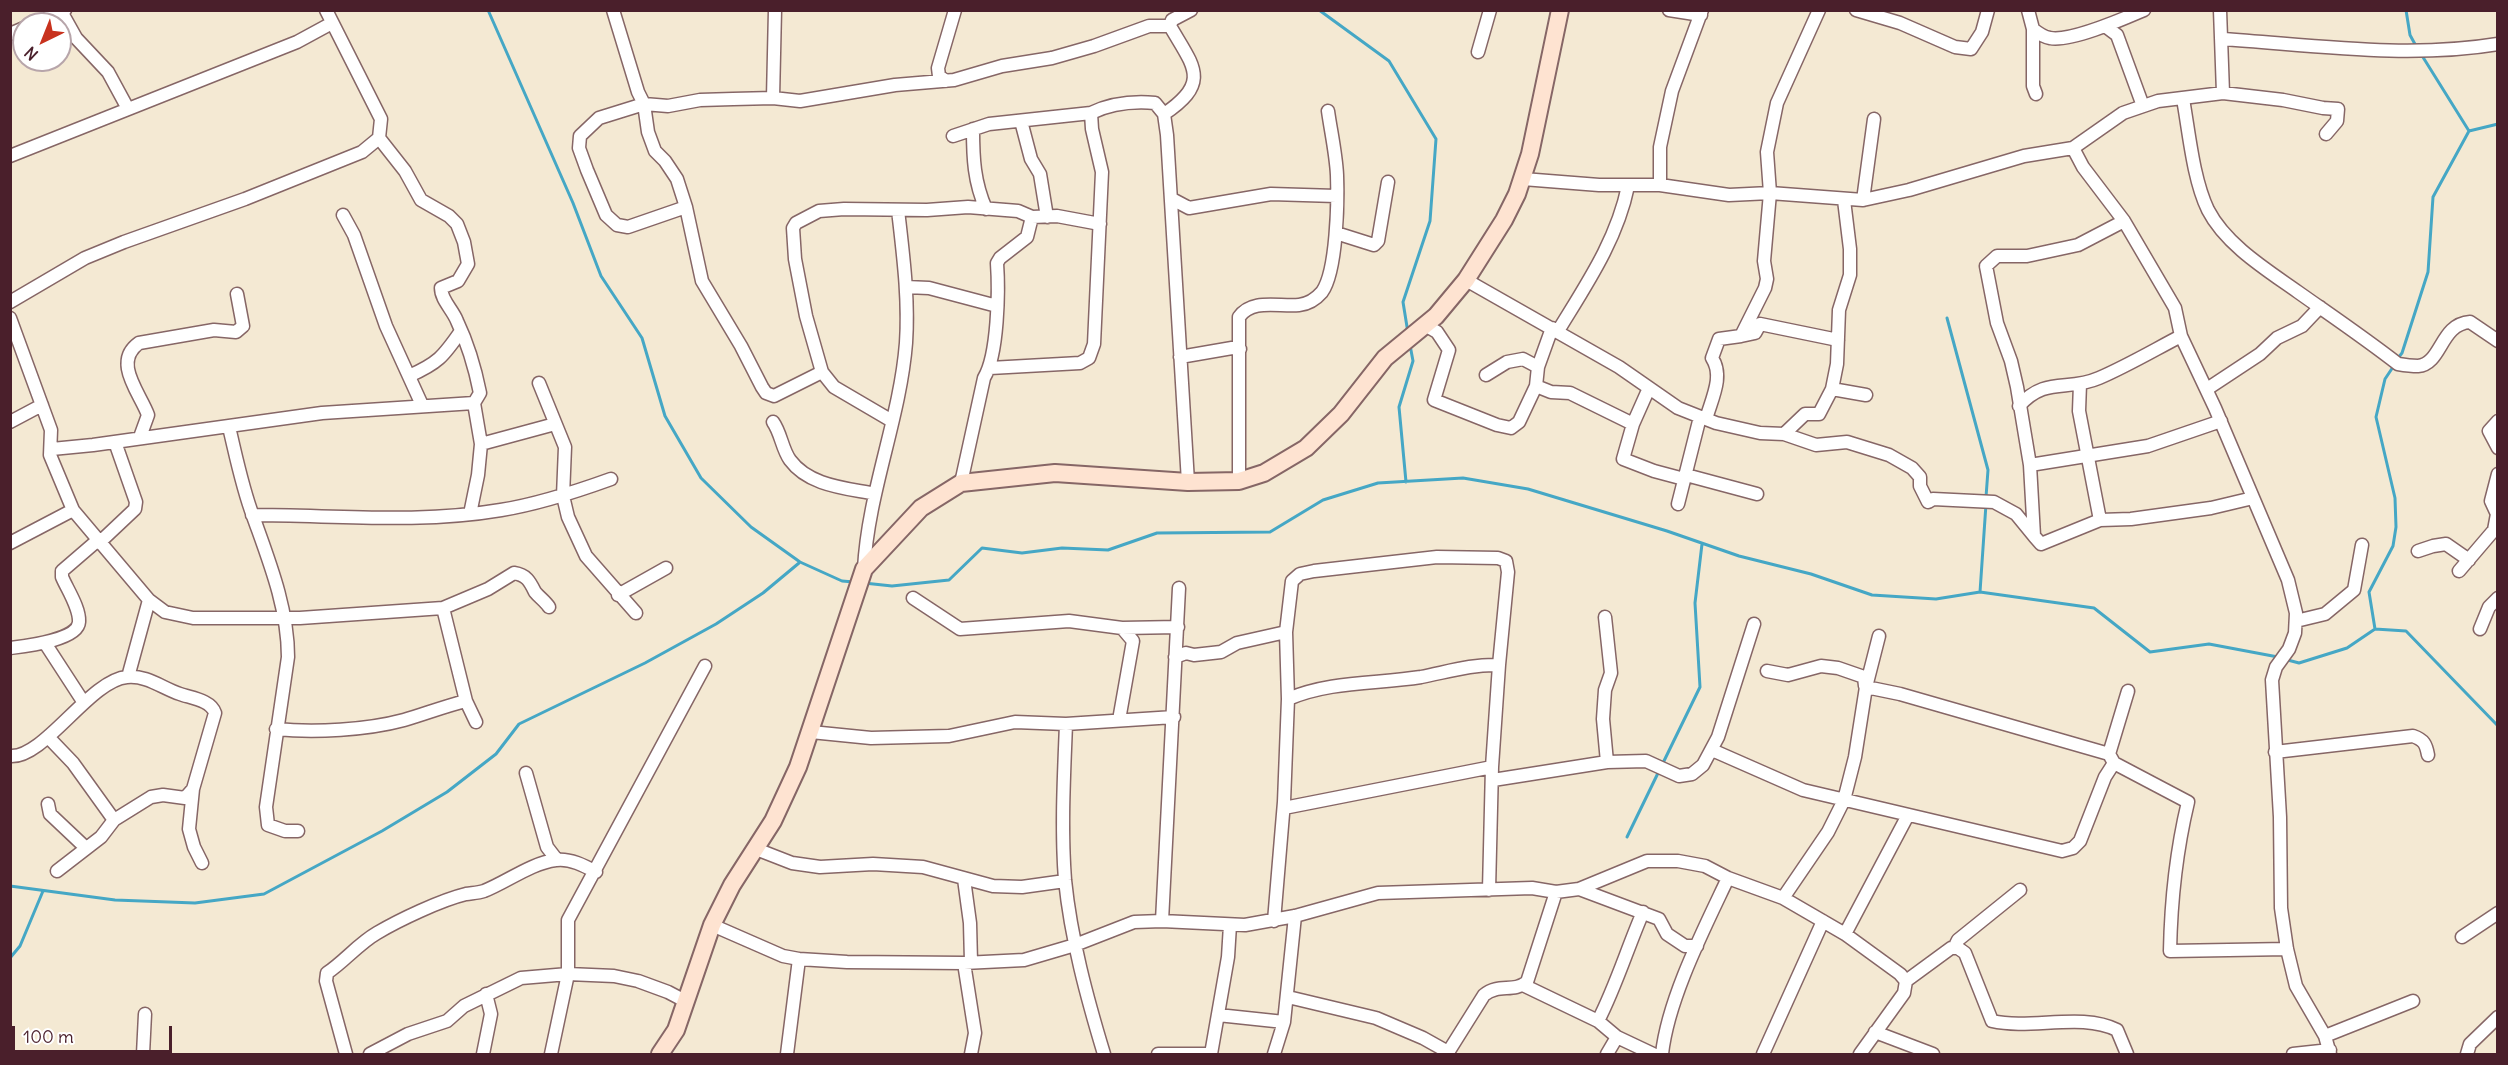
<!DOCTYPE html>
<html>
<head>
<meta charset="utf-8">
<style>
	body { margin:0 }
	#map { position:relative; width:2508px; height:1065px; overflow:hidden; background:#f4e9d3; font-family:Delius,sans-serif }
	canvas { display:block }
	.frame { position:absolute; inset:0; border:12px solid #4a1f2b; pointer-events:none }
	.north { position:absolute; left:12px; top:12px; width:60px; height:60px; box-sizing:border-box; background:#fff; border:2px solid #b7a5aa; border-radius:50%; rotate:223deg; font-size:16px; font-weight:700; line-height:24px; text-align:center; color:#4a1f2b }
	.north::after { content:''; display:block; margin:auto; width:21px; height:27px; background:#c8321e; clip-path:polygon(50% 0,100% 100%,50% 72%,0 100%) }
	.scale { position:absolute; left:12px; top:1026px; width:160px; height:27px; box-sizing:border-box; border:3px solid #4a1f2b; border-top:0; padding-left:8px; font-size:18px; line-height:21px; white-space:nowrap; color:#4a1f2b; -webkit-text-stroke:4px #fff; paint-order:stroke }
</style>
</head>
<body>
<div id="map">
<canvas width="2508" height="1065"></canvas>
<div class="frame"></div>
<div class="north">N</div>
<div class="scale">100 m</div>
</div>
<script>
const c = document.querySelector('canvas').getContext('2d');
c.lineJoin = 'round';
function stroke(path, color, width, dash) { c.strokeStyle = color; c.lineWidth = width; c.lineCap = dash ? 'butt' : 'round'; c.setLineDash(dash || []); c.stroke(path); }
const stream = new Path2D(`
	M488 10 573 203 601 276 642 338 665 416 701 478 751 527 800 562 842 581 854 582
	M1319 10 1389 61 1436 139 1430 221 1403 302 1408 333
	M2406 10 2410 35 2416 46
	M2421 54 2469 131
	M1947 318 1988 470 1986 497
	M2398 358 2402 353 2428 272 2433 197 2469 131 2498 124
	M1406 482 1399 407 1413 361 1410 345
	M864 583 892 586 949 580 982 548 1022 553 1062 548 1108 550 1157 533 1270 532 1323 500 1378 483 1463 478 1528 489 1667 531 1739 556 1811 574 1872 595 1936 599 1980 592 2094 608 2150 652 2209 644 2278 657
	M1980 592 1986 504
	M2375 629 2369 592 2393 546 2396 527 2395 498 2376 417 2385 379 2395 364
	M2284 659 2299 663 2347 648 2375 629 2406 631 2498 726
	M1662 765 1700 687 1695 603 1702 544
	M1627 837 1659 771
	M10 886 115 900 195 903 264 894 382 831 447 792 496 754 519 724 645 663 716 624 763 593 799 563
	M10 958 20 946 43 891`);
const street = new Path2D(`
	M613 10 638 92 644 104 648 132 655 151 665 161 677 179 686 207 702 281 741 346 762 387 766 393 774 396 822 372
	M1669 10 1701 15
	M1856 10 1900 23 1955 47 1971 49 1982 32 1988 10
	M2028 10 2033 29V86L2036 94
	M2220 10 2223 93
	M62 13 76 38 108 72 127 107
	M34 24 65 10
	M2105 26 2117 35 2143 106
	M2033 29C2038 33 2043 37 2050 38 2071 42 2123 19 2144 10
	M10 34 24 28
	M2222 39C2313 45 2407 59 2498 44
	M1478 52 1490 10
	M946 81 939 76 938 68 955 10
	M773 98 775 10
	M2183 99C2189 132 2193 179 2208 210 2226 245 2267 270 2298 292 2332 316 2366 339 2398 364 2404 365 2412 366 2418 366 2442 364 2440 324 2470 322L2498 341
	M1164 114C1212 82 1193 66 1170 26
	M1021 121 1031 159 1040 174 1047 217
	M973 129C973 158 974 182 986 209
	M953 136 989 124 1091 113C1110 104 1133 101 1155 103L1164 114 1167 135 1188 482
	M379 138 405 171 421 200 449 216 457 224 464 242 468 264 458 281 441 288C441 300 453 310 457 321 468 344 475 368 480 393L474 403
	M2073 148 2083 167 2124 221 2175 308 2181 336 2215 408 2288 580 2296 613 2295 633 2289 649 2276 667 2272 680 2280 817 2281 908 2287 949 2296 986 2325 1036 2330 1054
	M10 156 297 42 332 23
	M1523 179 1599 185H1660L1729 195 1770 193 1863 200 1909 190 2024 156 2073 148 2123 113 2158 101 2223 93 2283 100 2323 108 2338 109 2337 121 2326 134
	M1660 185V147L1672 91 1702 10
	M1172 199 1189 208 1271 194 1336 196
	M1863 200 1874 119
	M686 207 628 227 617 225 606 215 587 170 579 148 580 136 599 118 644 104 668 106 700 100 733 99 773 98 800 101 895 85 954 80 1002 66 1052 58 1094 46 1149 26H1170L1172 20 1191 10
	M343 215 354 235 386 326 422 405
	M2124 221 2078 245 2027 256H1997L1986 266 1997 323 2011 361 2017 387 2030 465 2034 536 2041 544 2100 520 2131 519 2211 508 2253 498
	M1336 233 1374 245 1378 241 1388 182
	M1466 280 1619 367 1678 408 1716 423 1760 433 1784 434 1816 445 1847 442 1889 455 1912 468 1920 477V486L1928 502 1933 499 1994 502 2016 514 2034 536
	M906 287 929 288 997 306
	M10 302 85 258 124 242 245 199 362 152 379 138 381 119 326 10
	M10 318 51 430 50 455 73 510 149 600 165 612 193 618H300L443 608 488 589 514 573C527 575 530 582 535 592 539 597 545 601 549 607
	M1425 325 1437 332 1449 350 1434 400 1497 425 1511 428 1519 422 1536 386
	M1558 331C1586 285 1617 240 1628 186
	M1741 336 1755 333 1760 324 1838 340
	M1180 357 1232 348 1240 349
	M1538 367 1552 328
	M990 368 1080 363 1089 358 1094 344 1102 172 1092 129 1091 113
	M1486 375 1507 362 1523 359 1538 367 1536 386 1551 392 1570 393 1633 424
	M409 376C438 363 443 357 461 331
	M539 383 565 447 563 496 568 517 586 556 636 613
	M2080 384 2079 411 2100 520
	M1649 388 1633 424 1623 459 1654 471 1684 479
	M1832 389 1837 364 1839 310 1850 275V249L1844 200
	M2207 389 2260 354 2277 338 2302 326 2320 307
	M2019 406C2046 376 2067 392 2099 378 2127 366 2154 350 2181 336
	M1706 419C1712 398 1724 376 1712 358L1719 339 1741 336 1765 288 1767 279 1764 261 1770 193 1767 152 1777 103 1819 10
	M892 421 834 387 822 372 806 316 795 259 793 228 796 223 819 211 844 209 927 210 968 207 1018 211 1032 217 1057 216 1100 224
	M2498 421 2489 431 2498 448
	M10 422 42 405
	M773 422C781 433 782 449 790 460 809 486 846 488 875 494
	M229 427C236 456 242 487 253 516 269 561 288 608 288 657L266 807 268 825 285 831H298
	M1784 434 1805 414H1819L1832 389 1866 395
	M140 437 148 415C140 393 112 362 139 343L214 330 236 332 243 326 237 294
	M481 444 555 424
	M52 449 93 445 322 413 474 403 481 444 478 475 470 514
	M2030 465 2148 446 2221 421
	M1686 475 1757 494
	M1239 481V317C1252 298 1279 307 1299 305 1308 304 1316 299 1322 292 1337 271 1338 201 1337 175 1336 154 1331 132 1328 111
	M961 483 984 378C998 355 999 291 997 263L1000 258 1027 237 1032 217
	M1678 504 1700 417
	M252 515C334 515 419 524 501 510 539 504 575 492 611 479
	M100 542 135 509 136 502 115 442
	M10 543 73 510
	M2418 551 2433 546 2446 544 2469 560
	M864 569C868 492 900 419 906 343 909 298 903 254 898 210
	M2459 571 2494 530 2497 514 2491 501 2498 474
	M618 595 666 568
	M913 598 960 629 1069 621 1122 628 1133 641 1119 720
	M443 608 466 701 476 722
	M1605 617 1611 673 1605 690 1603 719 1607 762
	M2296 621 2325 614 2354 590 2362 545
	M1122 628 1178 627
	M2480 629 2489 607 2498 598
	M45 643 84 703
	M10 648C25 646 78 640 79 622 80 608 67 589 62 577V571L98 540
	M1175 657 1186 653 1194 655 1221 652 1237 643 1286 632
	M1767 671 1788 675 1821 666 1838 668 1864 677 1865 686
	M128 677 149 600
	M1866 687 1900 694 2109 754
	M2128 691 2109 754 2114 763 2188 802C2176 852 2171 900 2170 951L2287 949
	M1288 699C1330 681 1376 684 1421 677 1447 672 1472 664 1499 665
	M1066 724C1064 776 1061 828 1065 880 1071 939 1087 998 1104 1054
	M276 729C314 733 367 730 404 720 425 714 445 706 466 701
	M811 732 871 738 949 736 1015 722 1066 724 1174 717
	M46 739H50L73 763 114 820
	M1712 750 1803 790 2062 851 2073 848 2080 841 2105 777 2114 763
	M2275 752 2413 736C2424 740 2426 744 2428 755
	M10 756C44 759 90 680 127 677 147 675 162 688 180 694 191 698 211 700 215 713L193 789 189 829 194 847 202 863
	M526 773 547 847 557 860
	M1493 780 1607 762 1646 761 1679 776 1692 774 1703 765 1718 737 1754 624
	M48 804 50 814 86 848
	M1284 808 1492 767
	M756 849 792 863 820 867 873 864 923 867 993 886 1022 887 1065 881
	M57 871 101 837 114 820 151 797 163 795 185 798 193 789
	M964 879 970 923 971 962
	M1579 889 1659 919 1667 934 1685 946H1697
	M1783 898 1828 832 1844 800 1855 757 1866 687 1879 636
	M1162 921 1179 588
	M1274 921 1284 802 1288 699 1286 632 1292 581 1300 574 1314 571 1437 557 1498 558 1506 561 1508 572 1499 665 1492 767 1489 890
	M712 925 783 956 799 959 847 962 964 963 1024 960 1075 945 1134 922 1162 921 1245 925 1295 916 1378 893 1532 888 1556 892 1579 889 1647 861H1678L1705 866 1728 878 1783 898 1845 934 1900 974 1906 981 1904 993 1860 1054
	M1845 934 1908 815
	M2462 937 2498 913
	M1958 948 1956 944 1958 940 2020 890
	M964 963 975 1033 971 1054
	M1906 981 1951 948H1958L1965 953 1992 1021C2031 1030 2082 1012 2117 1030L2127 1054
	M1523 985 1598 1021 1617 1037 1653 1054
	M1288 997 1376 1018 1423 1038 1448 1052
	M1218 1015 1284 1022
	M1598 1021C1616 986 1627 949 1643 912
	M1875 1032 1933 1054
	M2325 1036 2413 1001
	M143 1054 145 1014
	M346 1054 326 981 327 973C345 961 358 944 377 933 399 920 441 900 466 894 472 893 478 893 484 891 507 882 531 863 556 860 570 858 585 866 596 872
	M370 1054 408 1034 447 1021 464 1006 521 978 568 974 614 976 638 981 668 992 687 1002
	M483 1054 491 1014 486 994
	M551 1054 568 974V920L705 666
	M787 1054 799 959
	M1158 1054H1206
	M1211 1054 1228 957 1230 925
	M1274 1054 1284 1022 1295 916
	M1447 1054 1484 995C1499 983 1513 993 1527 982L1556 892
	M1607 1054 1617 1037
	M1662 1054C1668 999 1704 929 1728 878
	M1763 1054 1823 921
	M2293 1054 2330 1050
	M2467 1054 2470 1044 2498 1017`);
const secondary = new Path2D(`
	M660 1054 676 1030 712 925 732 885 773 821 798 767 864 569 921 508 961 483 1055 473 1188 482 1239 481 1264 473 1306 448 1341 414 1385 358 1436 316 1466 280 1504 220 1517 194 1530 154 1560 10`);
stroke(stream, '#45a7c5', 3);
stroke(street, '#866666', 15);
stroke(secondary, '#866666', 20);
stroke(street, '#fff', 12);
stroke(secondary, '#fee3d1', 16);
</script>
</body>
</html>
